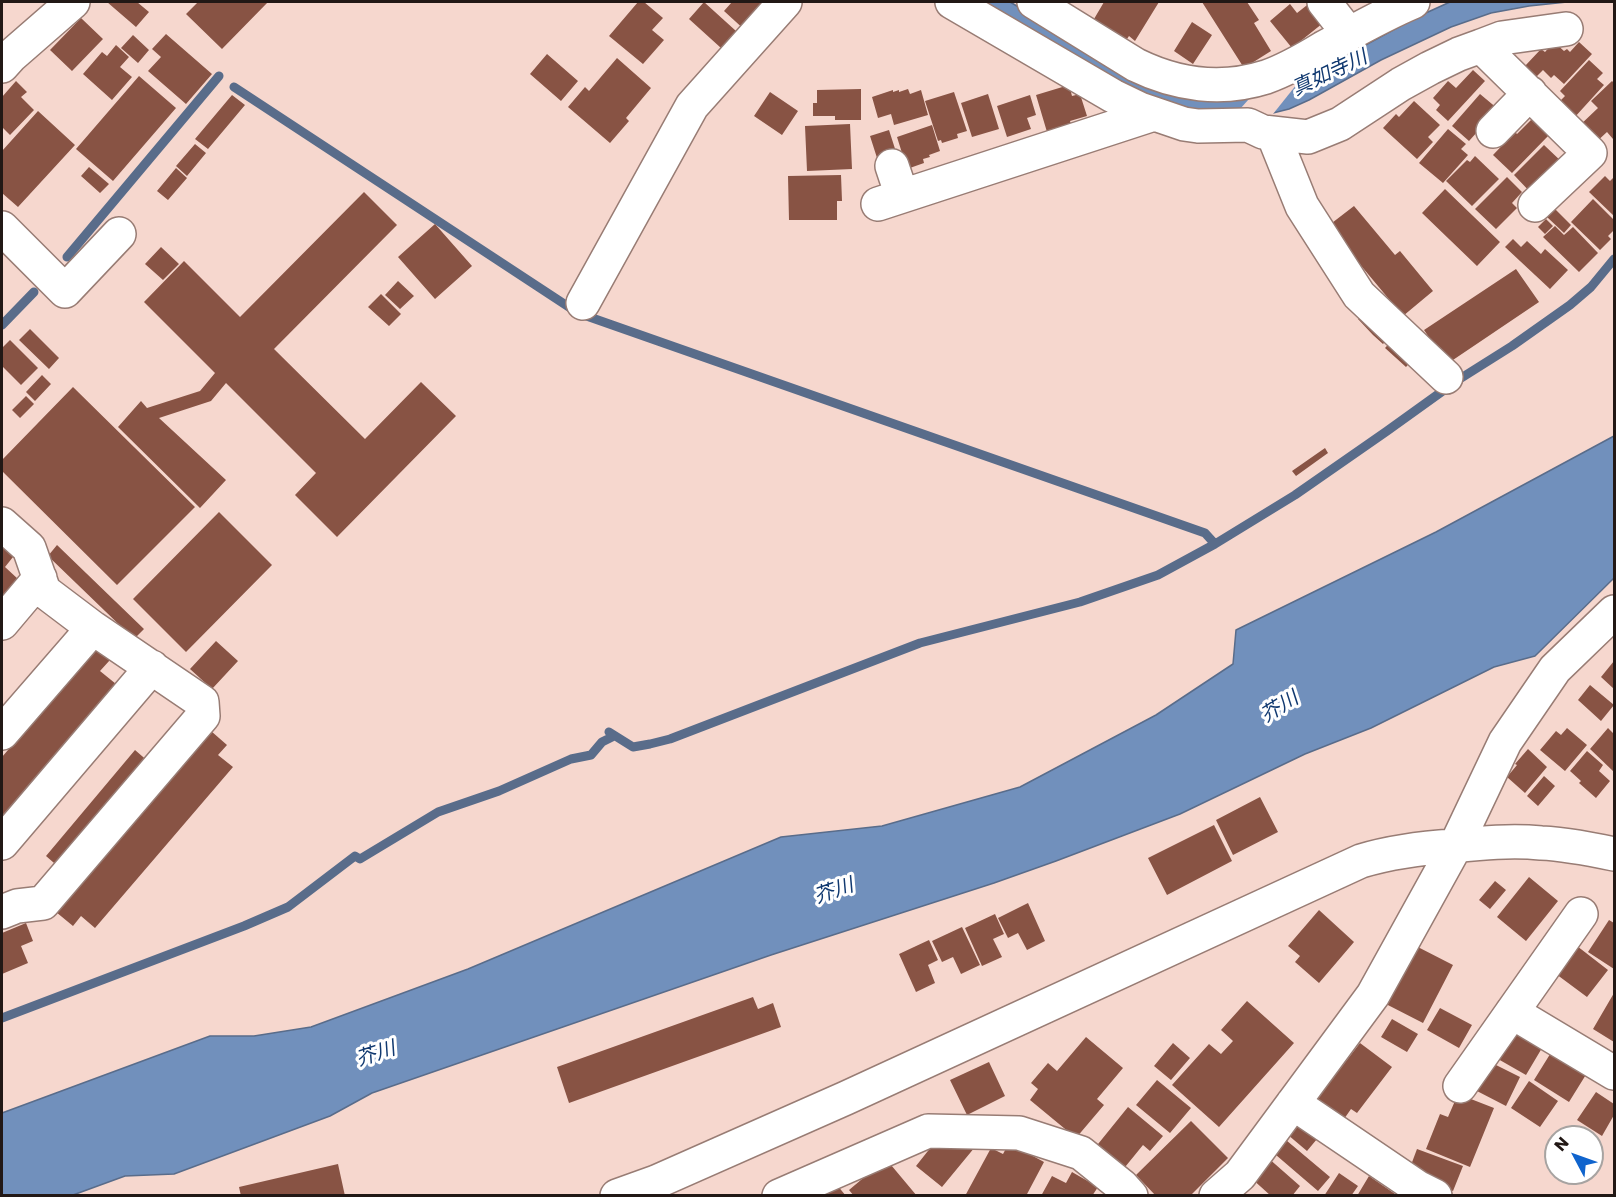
<!DOCTYPE html>
<html>
<head>
<meta charset="utf-8">
<style>
	body { margin:0 }
	#map { position:relative; width:1616px; height:1197px; overflow:hidden; background:#f6d7ce; font-family:Poppins,sans-serif }
	canvas { display:block }
	.frame { position:absolute; inset:0; border:3px solid #221815; pointer-events:none }
	.north { position:absolute; left:1544px; top:1125px; width:60px; height:60px; box-sizing:border-box; background:#fff; border:2px solid #a7a3a1; border-radius:50%; rotate:311deg; font-size:16px; font-weight:700; line-height:24px; text-align:center; color:#221815 }
	.north::after { content:''; display:block; margin:auto; width:21px; height:27px; background:#1064cd; clip-path:polygon(50% 0,100% 100%,50% 72%,0 100%) }
</style>
</head>
<body>
<div id="map">
<canvas width="1616" height="1197"></canvas>
<div class="frame"></div>
<div class="north">N</div>
</div>
<script>
const c = document.querySelector('canvas').getContext('2d');
c.lineJoin = 'round';
function paint(path, color) { c.fillStyle = color; c.fill(path, 'evenodd'); }
function stroke(path, color, width, dash) { c.strokeStyle = color; c.lineWidth = width; c.lineCap = dash ? 'butt' : 'round'; c.setLineDash(dash || []); c.stroke(path); }
function write(font, color, halo, rows, align = 'center') {
  c.font = font + ' Poppins,"Noto Sans JP",sans-serif'; c.lineWidth = 6; c.setLineDash([]); c.textBaseline = 'middle'; c.strokeStyle = halo; c.fillStyle = color; for (const [text, x, y, turn = 0] of rows) {
    c.save(); c.translate(x, y); c.rotate((+turn || 0) * Math.PI / 180); c.textAlign = isNaN(turn) ? turn : align; if (halo) c.strokeText(text, 0, 0); c.fillText(text, 0, 0); c.restore();
  }
}
const water = new Path2D(`
	M982 2H1010L1113 62 1257 90 1303 79 1417 17 1450 2H1567L1529 6 1491 13 1451 27 1381 60 1309 100 1289 109 1273 113 1198 115 1143 96Z
	M1614 436V578L1535 656 1494 667 1371 728 1305 754 1180 814 1056 861 994 883 771 955 372 1093 330 1116 174 1174 125 1176 73 1195H2V1113L210 1036H254L311 1027 468 969 781 837 882 826 1020 787 1156 715 1233 664 1236 630 1436 532Z`);
const pier = new Path2D(`
	M1301 79 1273 114 1231 119 1258 89Z`);
const stream = new Path2D(`
	M234 87 578 313 1205 533 1215 544
	M67 257 219 76
	M2 325 34 292
	M609 732 633 747 650 744 670 739 920 643 1080 602 1158 575 1215 544 1295 495 1387 431 1458 380 1512 346 1570 305 1591 287 1614 259
	M2 1018 244 926 288 907 355 856 360 859 438 812 499 791 571 759 591 755 602 742 614 736`);
const building = new Path2D(`
	M107 2H137L149 12 136 27Z
	M198 2H268L222 49 186 14Z
	M638 2H644L663 18 652 30 664 40 643 64 609 36Z
	M704 2 736 31 721 48 689 19Z
	M732 2H773L747 32 724 11Z
	M1104 2H1159L1135 41 1129 36 1127 39 1094 19Z
	M1202 2H1247L1259 20 1254 23 1271 51 1244 68Z
	M1311 2 1328 19 1292 48 1270 21 1290 4 1297 13Z
	M81 18 103 39 72 71 50 50Z
	M1192 22 1212 35 1193 64 1174 51Z
	M166 34 212 74 186 104 148 71 161 57 152 49Z
	M133 35 149 50 138 63 121 48Z
	M1554 42 1564 51 1567 49 1570 52 1579 42 1592 54 1564 84 1554 75 1551 78 1543 70 1536 77 1525 66 1541 49 1545 52Z
	M116 45 129 57 120 67 132 77 112 100 83 74 102 52 107 56Z
	M547 54 578 81 561 101 530 74Z
	M617 58 651 88 626 118 629 121 610 143 568 107 585 87 589 91Z
	M1589 60 1603 73 1597 79 1604 85 1574 118 1558 103 1565 96 1560 91Z
	M1473 70 1485 81 1448 121 1436 110 1440 105 1433 98 1448 81 1456 88Z
	M139 76 176 108 113 181 76 149Z
	M16 81 27 92 21 97 34 110 10 135 2 127V97Z
	M1612 81 1614 83V138L1613 139 1607 132 1594 144 1578 127 1598 108 1591 101Z
	M1069 85 1072 96 1080 94 1087 116 1070 121 1071 124 1047 132 1036 95Z
	M861 89V120H835V116H813V103H817V90Z
	M908 89 910 94 921 90 928 115 894 125 891 114 878 118 872 97 893 90V92L899 90V92Z
	M770 92 798 111 782 135 754 116Z
	M954 92 967 131 957 134 958 138 942 143 941 140 938 141 925 101Z
	M988 94 999 129 972 137 961 103Z
	M1480 94 1498 109 1469 141 1452 126Z
	M232 95 245 105 208 149 195 139Z
	M1030 95 1036 115 1027 118 1031 129 1007 137 997 106Z
	M1414 101 1440 125 1428 137 1433 142 1417 159 1383 128 1396 114 1399 117Z
	M38 111 75 145 18 207 2 193V151Z
	M1533 118 1550 134 1512 173 1493 155 1515 132 1517 134Z
	M850 124 852 169 807 171 805 126Z
	M932 125 940 151 929 155 930 157 923 159 924 163 907 169 897 137Z
	M1448 129 1466 144 1461 149 1468 155 1443 183 1419 163Z
	M889 130 897 155 878 161 870 136Z
	M195 144 206 153 187 176 176 166Z
	M1544 145 1563 163 1532 194 1514 175Z
	M1475 156 1499 179 1472 206 1446 181 1467 160 1470 162Z
	M89 167 109 184 100 193 81 176Z
	M176 168 187 178 168 200 157 191Z
	M841 175 842 201H837V220H789L788 176Z
	M1605 176 1610 181 1614 177V216L1589 192Z
	M1507 177 1522 192 1512 203 1517 208 1496 229 1475 209Z
	M1445 189 1500 242 1477 266 1422 213Z
	M364 192 397 225 274 349 365 439 421 382 456 416 337 537 295 495 316 473 226 383 211 401 159 418 226 480 200 508 118 427 141 401 147 408 200 391 215 373 144 302 184 261 240 317Z
	M1593 199 1614 220V230L1608 236 1611 239 1600 250 1571 222Z
	M1354 206 1395 255 1400 251 1433 291 1403 316 1328 226Z
	M1555 209 1571 225 1564 233 1547 217Z
	M1546 219 1553 226 1545 234 1538 227Z
	M435 224 472 266 435 299 398 257Z
	M1555 226 1564 235 1573 227 1598 253 1579 272 1543 237Z
	M1513 239 1521 247 1527 241 1541 254 1545 249 1568 270 1550 289 1505 247Z
	M161 247 179 264 163 280 145 264Z
	M1516 269 1539 302 1447 364 1424 330Z
	M398 281 414 296 400 309 385 295Z
	M381 294 401 314 389 326 368 307Z
	M1368 309 1392 334 1383 344 1373 335 1358 319Z
	M30 329 59 358 49 369 19 340Z
	M1395 337 1416 356 1406 367 1385 348Z
	M10 340 38 368 21 385 2 366V348Z
	M42 375 51 384 35 401 26 392Z
	M73 387 195 507 117 585 2 471V460Z
	M26 396 34 404 20 418 12 410Z
	M1325 448 1328 453 1296 476 1292 471Z
	M219 512 272 565 186 652 133 599Z
	M57 545 144 629 134 639 48 556Z
	M2 547 13 557 5 567 18 579 2 598Z
	M216 641 238 661 212 689 190 669Z
	M95 648 110 660 100 671 116 684 2 818V757Z
	M1614 661V689L1601 677Z
	M1590 685 1614 705 1601 721 1578 700Z
	M1567 728 1587 745 1565 771 1540 750 1556 731 1561 735Z
	M1608 728 1614 734V772L1590 749Z
	M211 731 227 745 218 755 233 767 95 928 81 916 73 926 56 912Z
	M1528 749 1547 767 1525 793 1507 777 1517 765 1515 764Z
	M135 750 150 763 61 869 46 856Z
	M1587 751 1603 765 1599 771 1610 781 1596 798 1579 783 1581 781 1570 771Z
	M1544 776 1555 786 1538 806 1527 796Z
	M1260 797 1278 832 1233 855 1216 820Z
	M1214 825 1232 861 1167 895 1148 858Z
	M1529 877 1558 901 1526 941 1497 917Z
	M1495 881 1506 890 1490 909 1479 900Z
	M1028 903 1045 941 1027 950 1018 933 1008 938 998 918Z
	M1319 910 1354 942 1319 983 1295 962 1300 956 1288 946Z
	M995 914 1004 934 993 939 1002 957 982 966 965 928Z
	M1609 920 1614 923V969L1588 952Z
	M26 923 33 941 21 946 28 963 2 974V933Z
	M962 927 980 965 961 974 953 957 942 962 932 941Z
	M929 940 938 960 928 965 935 983 916 992 899 954Z
	M1412 944 1453 965 1423 1023 1382 1002Z
	M1577 946 1608 970 1587 997 1556 974Z
	M1614 993V1042L1593 1029Z
	M753 997 758 1009 773 1003 781 1027 569 1103 557 1067Z
	M1247 1001 1294 1043 1219 1127 1172 1085 1209 1044 1221 1054 1233 1041 1221 1030Z
	M1440 1008 1472 1025 1459 1048 1427 1030Z
	M1392 1019 1418 1034 1407 1052 1381 1037Z
	M1514 1032 1542 1048 1526 1075 1498 1059Z
	M1086 1037 1123 1068 1097 1099 1104 1105 1076 1138 1030 1100 1038 1089 1031 1083 1048 1063 1057 1071Z
	M1173 1043 1190 1058 1171 1080 1154 1066Z
	M1360 1043 1392 1067 1357 1113 1351 1109 1337 1129 1303 1103 1319 1082 1326 1087Z
	M1552 1051 1587 1073 1569 1102 1534 1080Z
	M989 1062 1005 1096 967 1115 950 1080Z
	M1490 1062 1520 1077 1506 1106 1475 1090Z
	M1157 1080 1191 1108 1170 1133 1136 1105Z
	M1529 1081 1558 1101 1540 1127 1511 1108Z
	M1596 1092 1614 1104V1115L1602 1136 1577 1120Z
	M1458 1094 1494 1108 1470 1167 1426 1149 1440 1114 1448 1117Z
	M1128 1107 1163 1136 1150 1151 1143 1145 1121 1172 1094 1149Z
	M1296 1111 1322 1133 1307 1151 1281 1129Z
	M1191 1121 1228 1158 1190 1196H1156L1136 1175Z
	M1280 1135 1330 1177 1318 1191 1269 1149Z
	M939 1137 975 1147 942 1187 916 1166Z
	M1009 1143 1044 1162 1026 1196H965L991 1148 1003 1154Z
	M1417 1149 1463 1166 1453 1191 1408 1173Z
	M1267 1157 1300 1186 1292 1196H1271L1250 1177Z
	M886 1159 917 1196H854L849 1190Z
	M338 1164 345 1196H241L239 1187Z
	M1072 1172 1098 1187 1092 1196H1041L1052 1176 1066 1183Z
	M1339 1173 1358 1186 1351 1196H1324Z
	M1369 1176 1398 1196H1357Z
	M837 1185 846 1196H807Z`);
const minor = new Path2D(`
	M952 2 1113 96 1140 109 1184 124 1198 126 1248 125 1263 132 1308 137 1340 124 1401 84 1430 68 1459 54 1481 46 1590 153 1535 205
	M1034 2 1136 65C1177 85 1222 91 1266 77 1286 70 1305 59 1323 48 1353 32 1382 15 1413 2
	M1324 2 1349 34
	M1481 46 1502 38 1566 29
	M2 66 11 56 73 2
	M1493 131 1530 93
	M1273 134 1302 206 1359 295 1446 377
	M892 166 902 196
	M878 204 1154 114
	M2 228 65 291 119 234
	M583 303 692 106 785 2
	M2 524 29 548 44 591 93 628 202 702 203 716 43 903 17 906 2 912
	M2 623 40 578
	M2 733 93 628
	M2 843 152 667
	M1512 1012 1614 1073
	M1460 1086 1581 914
	M1293 1103 1417 1187 1435 1196
	M617 1196 656 1182 846 1098 1361 861C1391 852 1421 848 1453 846 1482 843 1511 840 1541 843 1566 844 1590 849 1614 854
	M779 1196 928 1131 1019 1133 1081 1153 1122 1186 1131 1196
	M1216 1196 1240 1175 1373 995 1456 845 1505 742 1555 669 1614 612`);
const waterNames = [
	["真如寺川",1330,74,-25],
	["芥川",1280,708,-32],
	["芥川",834,892,-19],
	["芥川",376,1055,-18]
];
paint(water, '#7190bc');
stroke(water, '#596c8a', 1.5);
paint(pier, '#f6d7ce');
stroke(stream, '#596c8a', 9);
paint(building, '#885344');
stroke(minor, '#987c74', 36);
stroke(minor, '#fff', 33);
write('italic 20px', '#113970', '#fff', waterNames);
</script>
</body>
</html>
